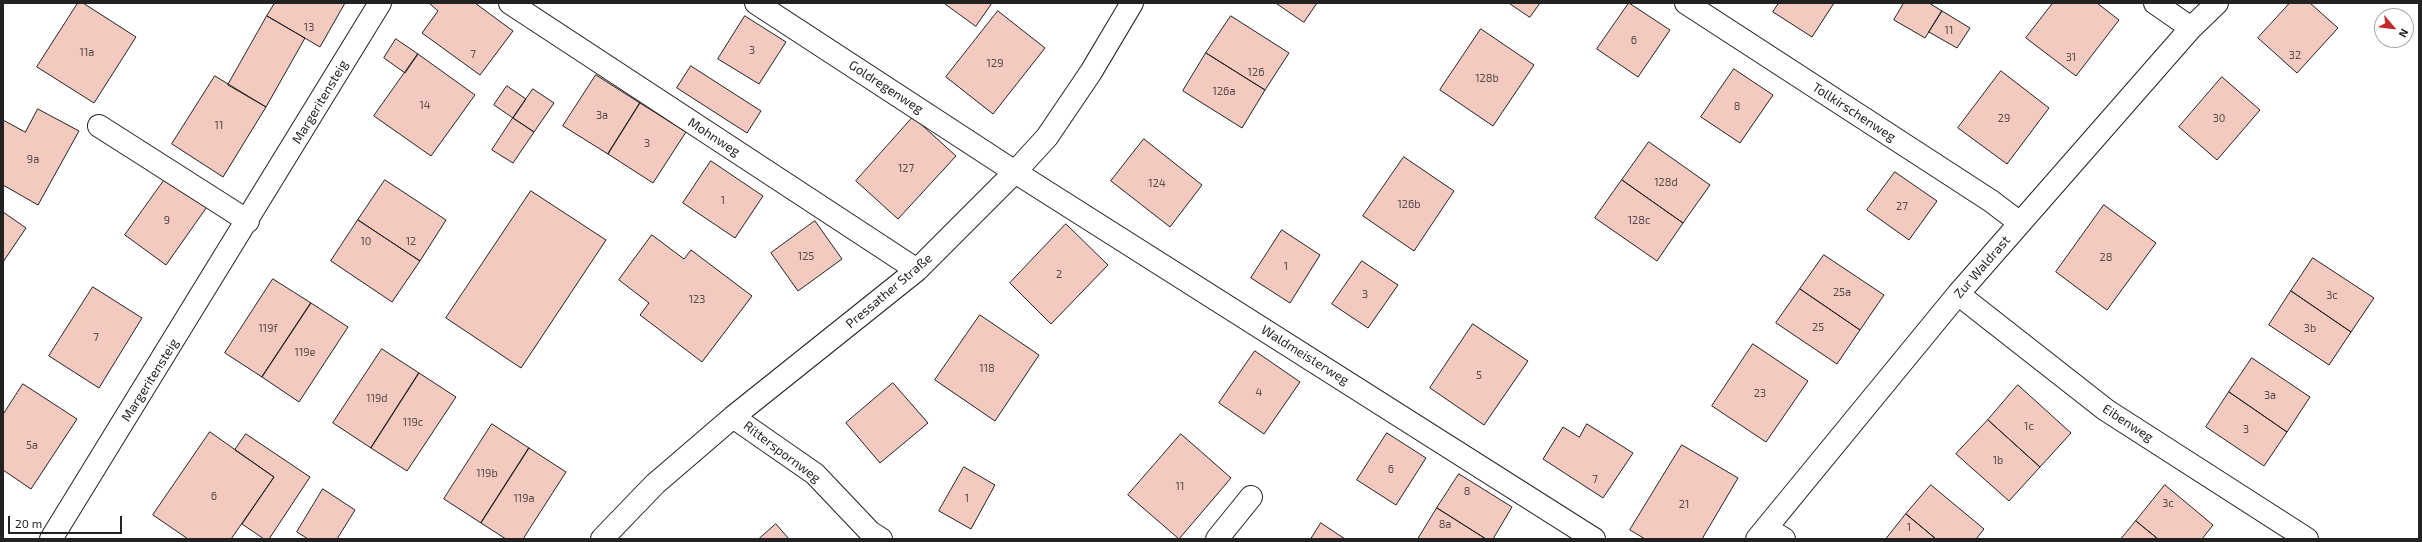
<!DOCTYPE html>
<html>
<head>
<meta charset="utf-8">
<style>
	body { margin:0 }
	#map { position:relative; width:2422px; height:542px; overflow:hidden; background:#fff; font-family:"Exo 2",sans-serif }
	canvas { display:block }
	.frame { position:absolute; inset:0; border:4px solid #222; pointer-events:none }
	.north { position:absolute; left:2374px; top:8px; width:40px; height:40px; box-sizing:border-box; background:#fff; border:1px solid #a7a7a7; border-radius:50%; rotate:118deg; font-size:11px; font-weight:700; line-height:16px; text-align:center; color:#222 }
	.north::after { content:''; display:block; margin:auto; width:14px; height:18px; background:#c62828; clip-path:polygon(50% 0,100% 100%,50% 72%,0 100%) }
	.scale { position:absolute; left:8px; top:516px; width:114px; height:18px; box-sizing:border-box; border:2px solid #222; border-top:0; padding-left:5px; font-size:12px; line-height:14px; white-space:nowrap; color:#222; -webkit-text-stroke:3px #fff; paint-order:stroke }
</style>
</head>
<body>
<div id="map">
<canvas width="2422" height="542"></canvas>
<div class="frame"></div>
<div class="north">N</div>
<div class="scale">20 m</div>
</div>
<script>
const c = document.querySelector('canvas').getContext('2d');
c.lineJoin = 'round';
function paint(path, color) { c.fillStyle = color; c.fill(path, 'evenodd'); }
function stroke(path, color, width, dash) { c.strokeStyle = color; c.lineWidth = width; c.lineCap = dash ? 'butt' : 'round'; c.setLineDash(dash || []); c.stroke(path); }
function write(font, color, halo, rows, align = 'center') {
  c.font = font + ' "Exo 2",sans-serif'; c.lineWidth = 3; c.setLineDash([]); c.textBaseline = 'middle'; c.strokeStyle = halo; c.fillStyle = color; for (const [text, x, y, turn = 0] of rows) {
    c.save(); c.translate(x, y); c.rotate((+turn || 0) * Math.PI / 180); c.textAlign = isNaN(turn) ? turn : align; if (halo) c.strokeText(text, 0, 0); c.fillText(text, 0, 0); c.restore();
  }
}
const building = new Path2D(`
	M78 3H83L136 37 94 103 37 67Z
	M275 3H345L320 47 267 16Z
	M475 3 513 31 480 75 422 33 438 11 429 3Z
	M944 3H992L976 26Z
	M1276 3H1317L1304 22Z
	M1509 3H1540L1530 17Z
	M1629 3 1670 30 1638 77 1597 49Z
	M1779 3H1834L1812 37 1773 12Z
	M1904 3H1929L1942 11 1925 38 1894 20Z
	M2053 3H2097L2119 20 2076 76 2026 38Z
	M2290 3H2310L2338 28 2297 73 2258 38Z
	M998 11 1045 48 993 114 946 77Z
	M1942 11 1970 28 1957 48 1929 32Z
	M267 16 305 38 266 107 228 85Z
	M745 16 786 42 759 84 718 59Z
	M1231 16 1289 53 1265 90 1206 53Z
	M1481 29 1534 65 1493 126 1440 90Z
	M396 39 418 54 405 73 384 58Z
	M1206 53 1265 90 1242 128 1183 91Z
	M418 54 475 95 431 156 374 116Z
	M691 66 761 111 747 133 677 88Z
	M1734 69 1773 95 1740 143 1701 117Z
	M2001 71 2049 108 2007 164 1958 128Z
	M596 75 640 103 608 154 563 126Z
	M215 76 266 107 223 177 172 144Z
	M2222 77 2260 110 2217 160 2179 127Z
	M507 86 526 99 513 118 494 105Z
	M533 89 554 103 534 132 513 118Z
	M640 103 686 132 653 183 608 154Z
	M38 109 79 131 38 205 3 185V120L25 132Z
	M913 117 956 156 898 219 856 181Z
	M513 118 534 132 513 163 492 150Z
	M1144 139 1202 185 1170 227 1111 181Z
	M1649 142 1710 185 1683 223 1622 180Z
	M1404 157 1454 191 1414 251 1363 216Z
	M711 161 763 196 735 238 683 203Z
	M1895 172 1937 201 1909 240 1867 210Z
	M168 175 209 204 166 265 125 235Z
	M385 180 446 220 420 261 358 220Z
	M1622 180 1683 223 1657 261 1595 218Z
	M531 191 606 240 521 368 446 318Z
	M2104 205 2156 243 2107 310 2056 272Z
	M3 212 26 228 3 262Z
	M358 220 420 261 392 302 331 261Z
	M815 221 842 259 798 291 771 253Z
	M1066 224 1108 265 1051 324 1010 283Z
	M1282 230 1320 255 1290 303 1251 278Z
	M652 235 684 259 691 250 752 296 702 362 640 315 649 303 619 280Z
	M1824 255 1884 295 1860 330 1800 289Z
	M2313 258 2374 298 2351 332 2291 291Z
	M1362 261 1398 285 1368 328 1332 304Z
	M273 279 311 303 262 377 225 353Z
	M93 287 142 318 99 388 49 356Z
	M1800 289 1860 330 1837 364 1776 323Z
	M2291 291 2351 332 2329 365 2269 325Z
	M311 303 348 327 299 402 262 377Z
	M980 315 1039 355 995 421 935 380Z
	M1473 324 1528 361 1484 425 1430 388Z
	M1753 344 1808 381 1766 442 1712 406Z
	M382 349 419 373 371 448 333 423Z
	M1255 351 1300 382 1264 434 1219 403Z
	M2252 358 2310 397 2287 432 2229 392Z
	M419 373 456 397 407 471 371 448Z
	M893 383 928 423 880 463 846 423Z
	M23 384 77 419 31 489 3 470V415Z
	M2018 385 2071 433 2040 467 1988 420Z
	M2229 392 2287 432 2264 466 2206 427Z
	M1988 420 2040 467 2009 501 1956 454Z
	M492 424 529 448 481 523 444 499Z
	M1587 424 1633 453 1603 498 1543 459 1563 427 1579 437Z
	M210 432 274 477 231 539H188L153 515Z
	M1387 433 1426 458 1396 505 1357 480Z
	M246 434 310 477 269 539H264L242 524 274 477 235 450Z
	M1181 434 1231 478 1179 539 1128 495Z
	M1682 445 1738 478 1702 539H1645L1630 530Z
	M529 448 566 472 523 539H506L481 523Z
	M964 467 995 485 971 529 939 511Z
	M1459 474 1512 507 1493 539H1486L1437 508Z
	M1931 485 1984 529 1976 539H1936L1906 514Z
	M2165 485 2213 525 2202 539H2158L2136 521Z
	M323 489 355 510 337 539H308L297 532Z
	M1437 508 1486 539H1418Z
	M1906 514 1936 539H1886Z
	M2136 521 2158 539H2121Z
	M1321 523 1345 539H1311Z
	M776 524 789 539H759Z`);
const street = new Path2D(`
	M510 3 917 270
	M756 3 1015 172 1594 539
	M1686 3 1991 201 2020 223
	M2155 3 2191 28
	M99 126 248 221
	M1958 294 2106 410 2307 539
	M733 417 815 474 870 532 881 539
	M1766 528 1784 539
	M51 539 380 3
	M602 539 655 484 733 417 917 270 1015 172 1047 137 1091 72 1132 3
	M1217 539 1251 497
	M1757 539 1958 294 2191 28 2217 3`);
const numberNames = [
	["13",309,27],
	["11",1949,30],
	["6",1634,40],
	["3",752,50],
	["11a",87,52],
	["7",473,54],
	["32",2295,55],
	["31",2071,57],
	["129",995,63],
	["126",1256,72],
	["128b",1487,78],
	["126a",1224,91],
	["14",425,105],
	["8",1737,106],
	["3a",602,115],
	["29",2004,118],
	["30",2219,118],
	["11",219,125],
	["3",647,143],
	["9a",33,159],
	["127",906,168],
	["128d",1666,182],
	["124",1157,183],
	["1",723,200],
	["126b",1409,204],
	["27",1902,206],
	["9",167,220],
	["128c",1639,220],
	["10",366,241],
	["12",411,241],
	["125",806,256],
	["28",2106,257],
	["1",1286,266],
	["2",1059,274],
	["25a",1842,292],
	["3",1365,294],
	["3c",2332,295],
	["123",697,299],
	["25",1818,327],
	["119f",268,328],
	["3b",2310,328],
	["7",96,337],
	["119e",305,352],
	["118",987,368],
	["5",1479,375],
	["4",1259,392],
	["23",1760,393],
	["3a",2270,395],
	["119d",377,398],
	["119c",413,422],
	["1c",2029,426],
	["3",2246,429],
	["5a",32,445],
	["1b",1998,460],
	["6",1391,469],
	["119b",487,473],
	["7",1595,479],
	["11",1180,486],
	["8",1467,491],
	["6",214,496],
	["119a",524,498],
	["1",967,498],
	["3c",2168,503],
	["21",1684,504],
	["8a",1445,524],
	["1",1909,527]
];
const streetNames = [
	["Goldregenweg",886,87,33],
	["Margeritensteig",320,102,-59],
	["Tollkirschenweg",1854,112,33],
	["Mohnweg",714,137,33],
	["Zur Waldrast",1982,267,-49],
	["Pressather Straße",889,291,-40],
	["Waldmeisterweg",1305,355,32],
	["Margeritensteig",150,380,-58],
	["Eibenweg",2128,423,33],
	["Ritterspornweg",782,452,37]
];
paint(building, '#f3c9c0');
stroke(building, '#222', 1);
stroke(street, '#222', 24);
stroke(street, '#fff', 22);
write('11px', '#564c4a', null, numberNames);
write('13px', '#222', '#fff', streetNames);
</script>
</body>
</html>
